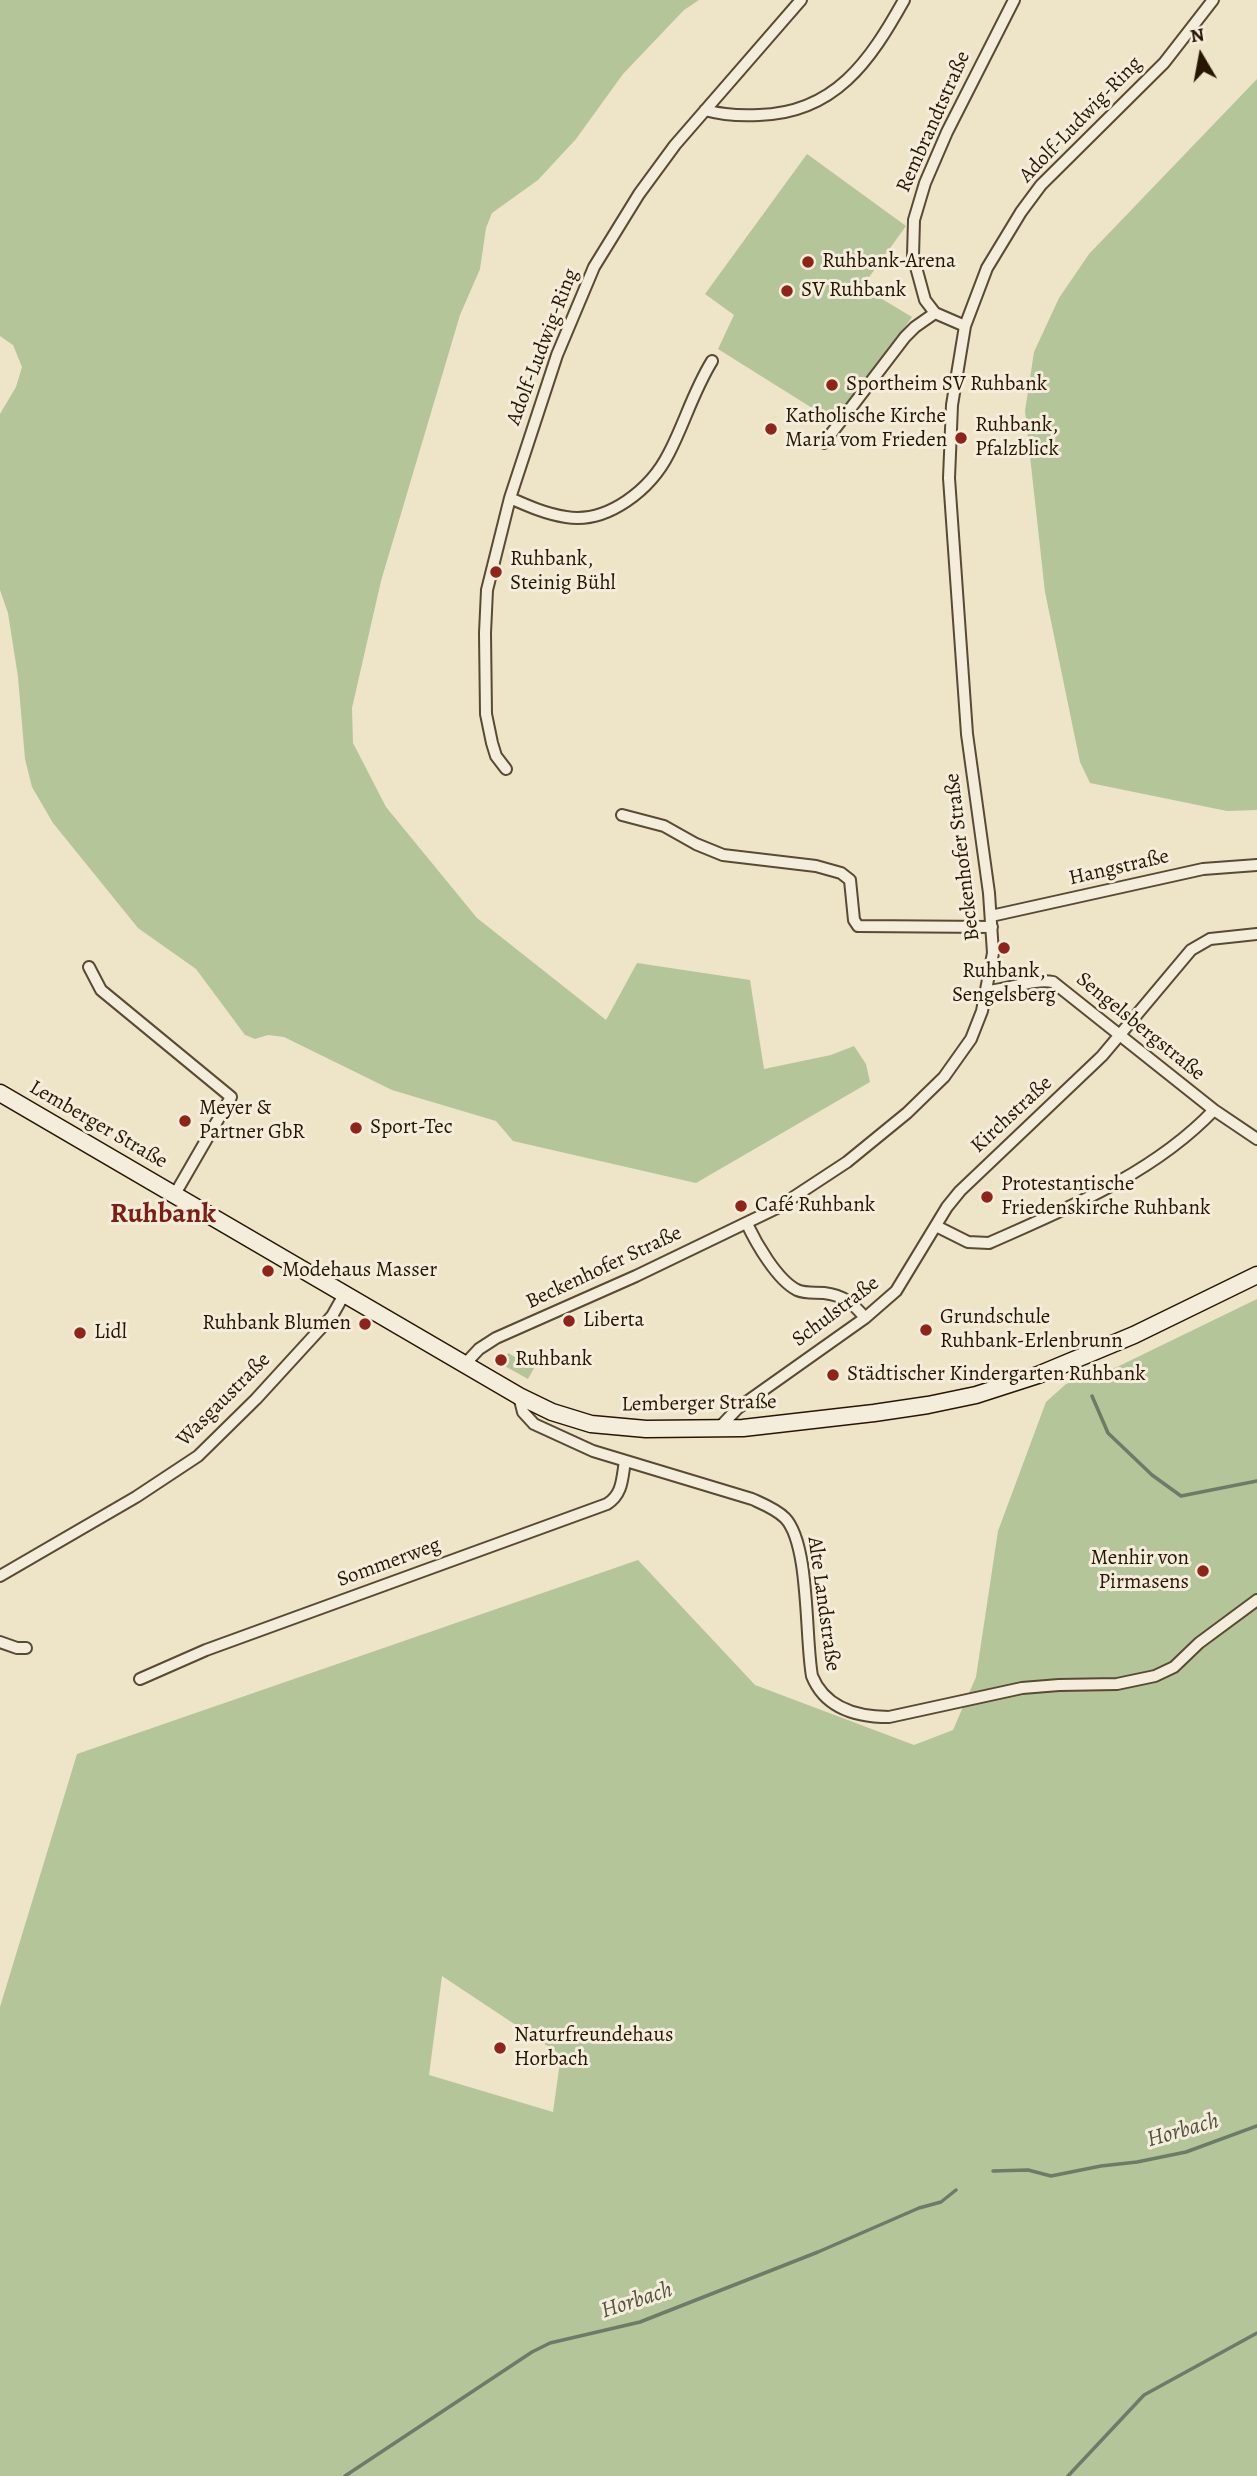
<!DOCTYPE html>
<html>
<head>
<meta charset="utf-8">
<style>
	body { margin:0 }
	#map { position:relative; width:1257px; height:2476px; overflow:hidden; background:#eee4c8; font-family:Alegreya,serif }
	canvas { display:block }
	.north { position:absolute; left:1166px; top:21px; width:70px; height:70px; -webkit-text-stroke:5px #f4eddb; paint-order:stroke; rotate:350deg; font-size:19px; font-weight:700; line-height:28px; text-align:center; color:#271601 }
	.north::after { content:''; display:block; margin:auto; width:24px; height:32px; background:#271601; clip-path:polygon(50% 0,100% 100%,50% 72%,0 100%) }
</style>
</head>
<body>
<div id="map">
<canvas width="1257" height="2476"></canvas>
<div class="north">N</div>
</div>
<script>
const c = document.querySelector('canvas').getContext('2d');
c.lineJoin = 'round';
function paint(path, color) { c.fillStyle = color; c.fill(path, 'evenodd'); }
function stroke(path, color, width, dash) { c.strokeStyle = color; c.lineWidth = width; c.lineCap = dash ? 'butt' : 'round'; c.setLineDash(dash || []); c.stroke(path); }
function write(font, color, halo, rows, align = 'center') {
  c.font = font + ' Alegreya,serif'; c.lineWidth = 6; c.setLineDash([]); c.textBaseline = 'middle'; c.strokeStyle = halo; c.fillStyle = color; for (const [text, x, y, turn = 0] of rows) {
    c.save(); c.translate(x, y); c.rotate((+turn || 0) * Math.PI / 180); c.textAlign = isNaN(turn) ? turn : align; if (halo) c.strokeText(text, 0, 0); c.fillText(text, 0, 0); c.restore();
  }
}
const green = new Path2D(`
	M0 0H699L684 10 623 74 576 139 538 180 492 213 486 228 480 269 460 315 381 581 352 708 353 743 386 807 477 918 606 1020 637 963 750 980 764 1069 831 1055 854 1046 866 1064 870 1082 696 1183 513 1141 496 1121 392 1090 284 1037 268 1035 255 1039 245 1035 196 969 138 928 53 823 32 787 25 759 18 677 8 613 0 590V414L16 387 22 367 13 345 0 336Z
	M1257 79V810L1227 811 1090 783 1080 762 1045 592 1025 411 1034 352 1059 298 1089 254Z
	M807 154 906 226 862 287 912 317 836 423 718 349 734 315 705 294Z
	M1257 1299V2476H0V2007L77 1754 638 1560 755 1685 914 1745 953 1730 976 1677 998 1531 1046 1402 1066 1384 1117 1367ZM442 1976 561 2055 553 2112 429 2075Z
	M508 1353 534 1368 528 1379 501 1364Z`);
const stream = new Path2D(`
	M1092 1396 1108 1433 1152 1475 1181 1496 1257 1481
	M993 2171 1028 2170 1051 2176 1101 2166 1137 2162 1186 2152 1257 2126
	M345 2476 532 2352 550 2343 640 2322 818 2252 919 2208 941 2202 956 2190
	M1068 2476 1144 2395 1257 2333`);
const minor = new Path2D(`
	M705 110C723 115 741 116 759 115 835 113 870 61 904 0
	M965 326 935 313 925 300 913 256 914 220 925 183 947 132 1014 0
	M824 443 905 337 915 327 935 313
	M510 498C528 506 546 514 566 517 608 524 651 489 669 453 685 422 693 392 712 361
	M506 769 496 756 492 743 486 714 485 633 487 590 510 498 557 355 594 267 639 194 675 145 801 0
	M622 815 664 826 696 844 723 855 816 866 841 873 850 880 854 920 858 926 992 927
	M991 916 1203 869 1257 865
	M89 967 101 990 231 1097 175 1194
	M987 991C1007 990 1035 978 1053 982L1214 1110 1257 1139
	M747 1224C756 1243 777 1280 797 1290 806 1294 815 1292 824 1293 843 1295 854 1304 865 1318
	M936 1226 968 1242 989 1243C1068 1208 1153 1174 1214 1110
	M465 1364 479 1349 496 1338 636 1276 777 1208 847 1162 907 1113 944 1077 971 1039 982 1011 993 953 989 893 967 734 949 478 952 405 965 326 987 268 1021 212 1041 185 1164 63 1213 0
	M519 1396 523 1412 534 1424 593 1451 752 1499C763 1504 776 1509 785 1518 810 1544 805 1638 812 1676 825 1708 857 1717 889 1717L1022 1688 1059 1685 1117 1684 1155 1676 1174 1667 1199 1643 1257 1600
	M719 1428 738 1408 865 1318 896 1291 947 1207 960 1191 1102 1056 1191 950 1210 939 1257 934
	M0 1576 136 1497 198 1456 256 1399 332 1316 345 1293
	M0 1642 17 1648H26
	M140 1679 206 1650 607 1504C623 1494 622 1478 625 1461`);
const secondary = new Path2D(`
	M0 1093 519 1396 552 1412 591 1424 646 1429 743 1428 874 1413 928 1405 976 1395 1038 1375 1134 1335 1257 1275`);
const markers = [
	[808,262,7,"#8f2418"],
	[787,291,7,"#8f2418"],
	[832,385,7,"#8f2418"],
	[771,429,7,"#8f2418"],
	[961,438,7,"#8f2418"],
	[496,572,7,"#8f2418"],
	[1004,948,7,"#8f2418"],
	[185,1121,7,"#8f2418"],
	[356,1128,7,"#8f2418"],
	[987,1197,7,"#8f2418"],
	[741,1206,7,"#8f2418"],
	[268,1271,7,"#8f2418"],
	[569,1321,7,"#8f2418"],
	[365,1324,7,"#8f2418"],
	[926,1330,7,"#8f2418"],
	[80,1333,7,"#8f2418"],
	[501,1360,7,"#8f2418"],
	[833,1375,7,"#8f2418"],
	[1203,1571,7,"#8f2418"],
	[500,2048,7,"#8f2418"]
];
const streetNames = [
	["Adolf-Ludwig-Ring",1081,120,-46],
	["Rembrandtstraße",934,122,-66],
	["Adolf-Ludwig-Ring",543,347,-69],
	["Beckenhofer Straße",963,857,-97],
	["Hangstraße",1119,868,-13],
	["Sengelsbergstraße",1140,1027,39],
	["Kirchstraße",1012,1115,-43],
	["Lemberger Straße",98,1125,30],
	["Beckenhofer Straße",604,1268,-25],
	["Schulstraße",836,1312,-37],
	["Wasgaustraße",224,1400,-45],
	["Lemberger Straße",699,1404,-1],
	["Sommerweg",389,1563,-20],
	["Alte Landstraße",823,1604,82]
];
const poiNames = [
	["Ruhbank-Arena",822,262],
	["SV Ruhbank",801,291],
	["Sportheim SV Ruhbank",846,385],
	["Katholische Kirche",785,417],
	["Maria vom Frieden",785,441],
	["Ruhbank,",975,426],
	["Pfalzblick",975,450],
	["Ruhbank,",510,560],
	["Steinig Bühl",510,584],
	["Ruhbank,",1004,972,"center"],
	["Sengelsberg",1004,996,"center"],
	["Meyer &",199,1109],
	["Partner GbR",199,1133],
	["Sport-Tec",370,1128],
	["Protestantische",1001,1185],
	["Friedenskirche Ruhbank",1001,1209],
	["Café Ruhbank",755,1206],
	["Modehaus Masser",282,1271],
	["Grundschule",940,1318],
	["Ruhbank-Erlenbrunn",940,1342],
	["Liberta",583,1321],
	["Ruhbank Blumen",351,1324,"right"],
	["Lidl",94,1333],
	["Ruhbank",515,1360],
	["Städtischer Kindergarten Ruhbank",847,1375],
	["Menhir von",1189,1559,"right"],
	["Pirmasens",1189,1583,"right"],
	["Naturfreundehaus",514,2036],
	["Horbach",514,2060]
];
const waterNames = [
	["Horbach",1183,2131,-16],
	["Horbach",637,2301,-18]
];
const districtNames = [
	["Ruhbank",163,1215]
];
paint(green, '#b4c599');
stroke(stream, '#6d7b69', 3.5);
stroke(minor, '#594a33', 14);
stroke(secondary, '#271601', 19);
stroke(minor, '#f4eddb', 10);
stroke(secondary, '#f4eddb', 16);
for (const [x, y, r, color] of markers) { const dot = new Path2D(); dot.arc(x, y, r, 0, 2 * Math.PI); c.fillStyle = color; c.fill(dot); stroke(dot, '#f4eddb', 2.5); }
write('21px', '#271601', '#f4eddb', streetNames);
write('21px', '#271601', '#f4eddb', poiNames, 'left');
write('italic 23px', '#50513e', '#f4eddb', waterNames);
write('bold 28px', '#7a1f14', '#f4eddb', districtNames);
</script>
</body>
</html>
